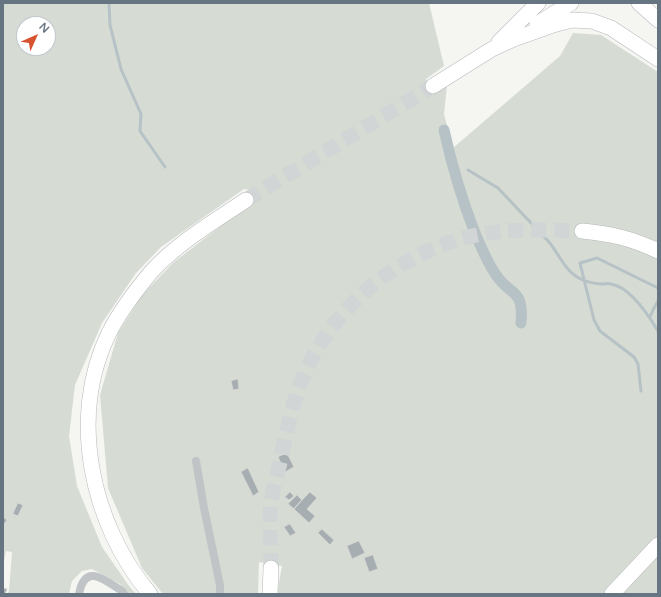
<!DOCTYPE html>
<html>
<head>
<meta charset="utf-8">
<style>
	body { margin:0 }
	#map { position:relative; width:661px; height:597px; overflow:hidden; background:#f5f5f2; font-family:"Varela Round",sans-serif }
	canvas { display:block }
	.frame { position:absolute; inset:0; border:4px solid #667581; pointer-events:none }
	.north { position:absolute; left:16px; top:16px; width:40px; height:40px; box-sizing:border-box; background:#fff; border:1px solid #c2c8cd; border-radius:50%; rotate:45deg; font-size:11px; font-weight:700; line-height:16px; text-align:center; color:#667581 }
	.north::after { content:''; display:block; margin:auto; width:14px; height:18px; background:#d8532f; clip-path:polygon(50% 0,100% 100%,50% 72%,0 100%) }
</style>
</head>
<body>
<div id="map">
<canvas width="661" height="597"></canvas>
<div class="frame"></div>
<div class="north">N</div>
</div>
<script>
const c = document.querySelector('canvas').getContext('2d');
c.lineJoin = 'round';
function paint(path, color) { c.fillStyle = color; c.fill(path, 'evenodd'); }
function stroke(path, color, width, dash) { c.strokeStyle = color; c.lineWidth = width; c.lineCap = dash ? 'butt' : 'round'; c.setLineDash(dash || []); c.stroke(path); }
const green = new Path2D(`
	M3 3H429L444 66 426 79 434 93 447 85 444 114 453 148 560 56 573 33 601 35 658 72V594H277L282 566 259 562 258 594H163L142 568 108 488 100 395 118 333 142 295 174 262 247 206 257 202 258 195 253 190 244 189 161 247 136 273 102 323 75 385 69 436 77 486 102 547 129 586 136 594H127L120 584 92 569 82 571 72 581 69 594H7L9 591 12 552 6 551 4 561 3 560ZM24 24H48V48H24Z`);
const stream = new Path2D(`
	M109 3 110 25 121 69 141 114 140 131 165 167
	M468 170 498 188 549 242C559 254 566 273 581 279 586 282 596 284 602 284 605 284 608 283 611 284 630 287 649 316 658 331
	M650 317 653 310 658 301
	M641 391 638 364 634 357 600 331 594 320 580 263 597 258 658 288`);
const canal = new Path2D(`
	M444 130C452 166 462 200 475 233 481 247 487 262 496 275 511 297 524 288 521 323`);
const building = new Path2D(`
	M238 379 239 389 233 390 231 381Z
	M287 453 294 467 285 472 278 457Z
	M248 468 259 492 253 496 241 472Z
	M290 492 294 496 289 500 285 497Z
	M310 492 317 498 307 509 315 516 309 523 294 509Z
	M297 495 302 500 294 509 288 504Z
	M18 503 23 505 18 516 13 514Z
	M3 517 7 520 3 526Z
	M290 524 296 533 290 536 284 527Z
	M322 529 334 540 330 545 318 533Z
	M359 541 365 553 352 559 347 546Z
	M373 555 378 569 369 572 364 558Z
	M3 588 7 589 5 594H3Z`);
const motorwayTunnel = new Path2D(`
	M246 200 433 86
	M271 568C271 547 269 524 271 502 273 487 278 472 281 458 286 434 292 405 301 382 330 308 399 251 477 235 511 228 547 230 582 231`);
const minor = new Path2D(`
	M196 461 204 508 220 585V594
	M79 594C85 562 105 580 122 591L124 594`);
const motorway = new Path2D(`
	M639 3 658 20
	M537 24 571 3
	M499 42 538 3
	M433 86 492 49 514 39 553 25 572 20 592 21 611 28 658 59
	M582 231C611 234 631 238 658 251
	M150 594C91 524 68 417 109 333 120 311 136 290 152 271 179 242 213 222 246 200
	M270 594 271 568
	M612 594 658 545`);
paint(green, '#d6dcd3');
stroke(stream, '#b7c2c6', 3);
stroke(canal, '#b7c2c6', 11);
paint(building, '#a6aeb2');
stroke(building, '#d6d6d4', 1);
stroke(motorwayTunnel, '#d1d5d6', 15, [15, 8]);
stroke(motorway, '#b5b8bb', 16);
stroke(minor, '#c0c4c7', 8);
stroke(motorway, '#fff', 15);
</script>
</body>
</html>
